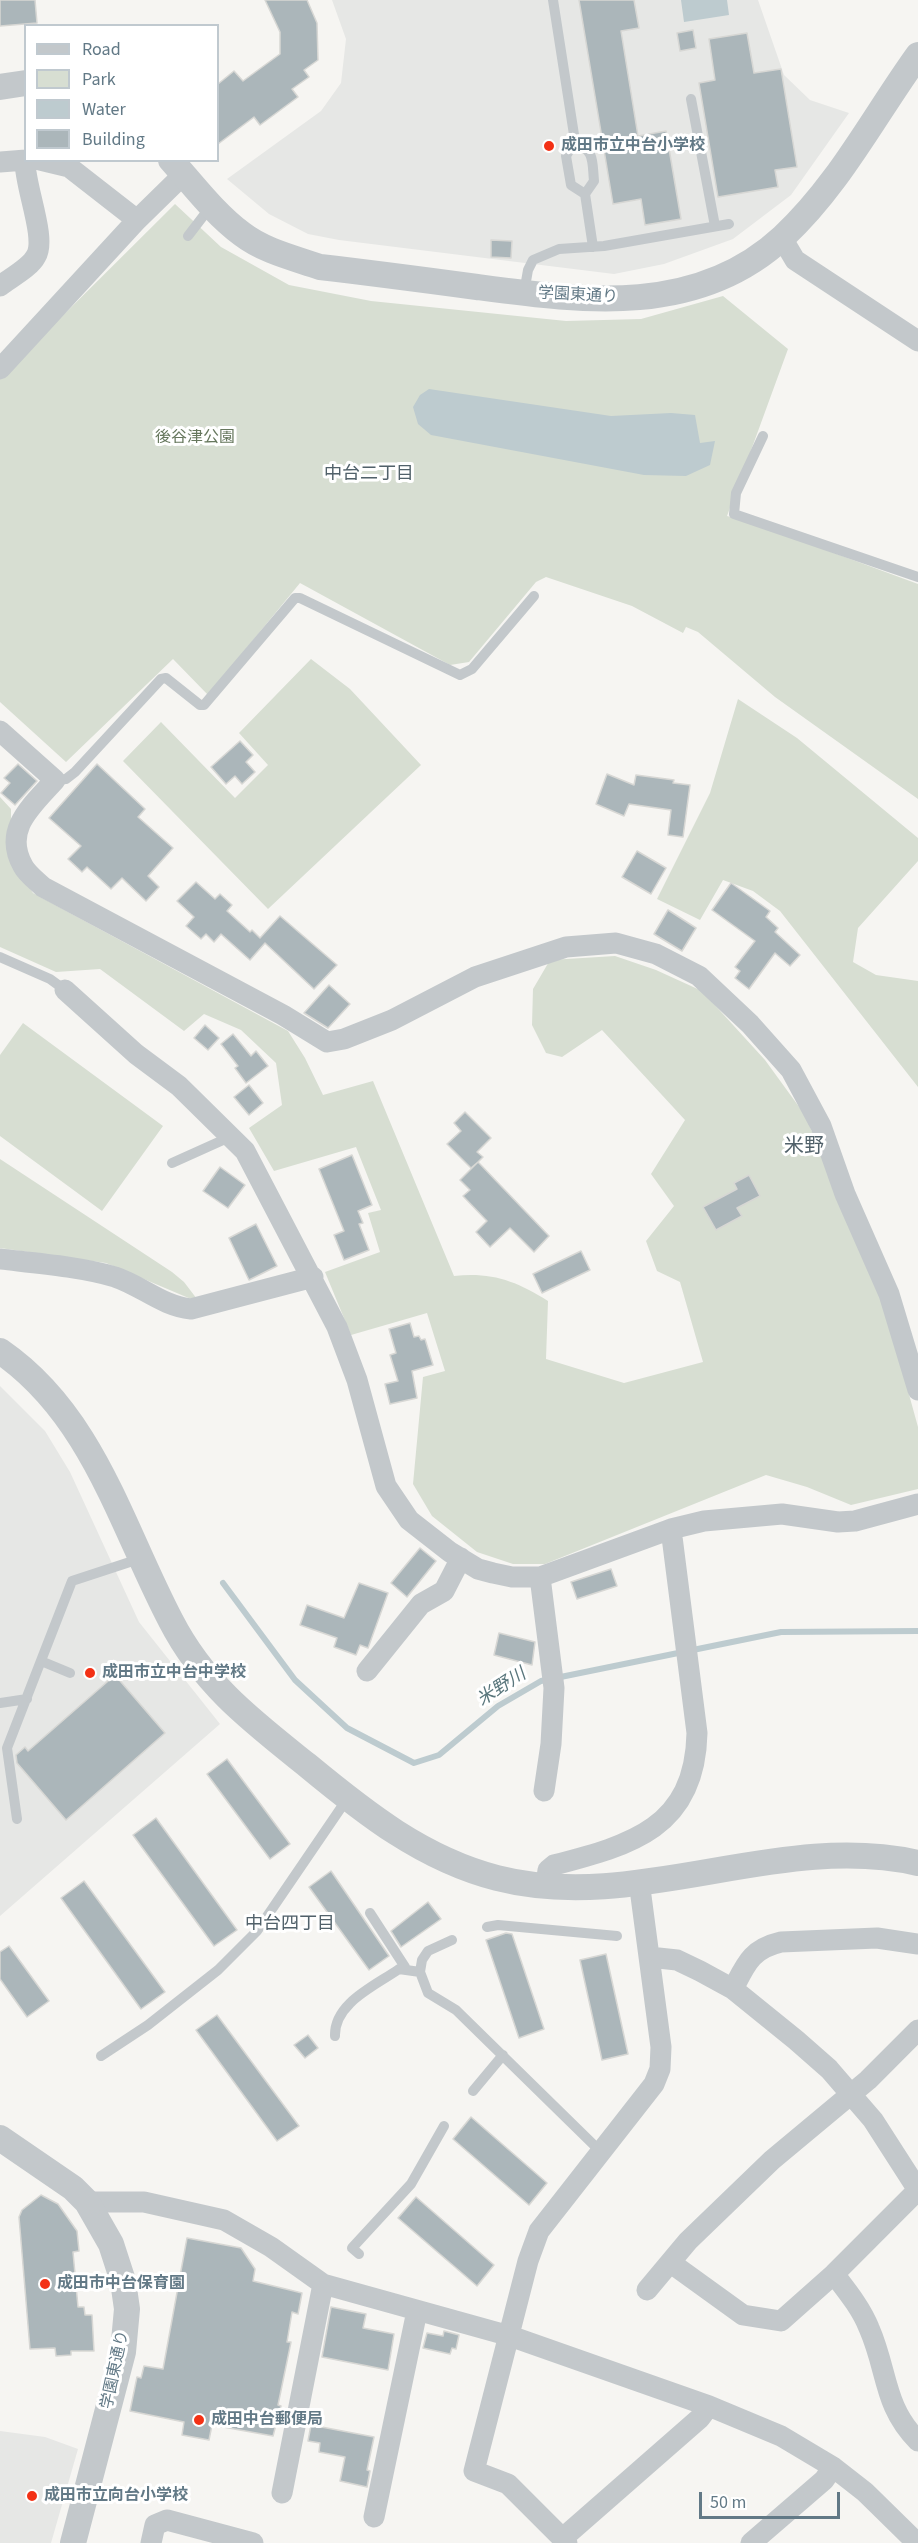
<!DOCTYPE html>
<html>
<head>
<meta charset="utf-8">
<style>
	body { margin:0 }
	#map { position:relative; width:918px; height:2543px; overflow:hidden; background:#f6f5f2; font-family:"Source Sans 3",sans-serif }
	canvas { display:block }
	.legend { position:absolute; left:24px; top:24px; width:195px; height:138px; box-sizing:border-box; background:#fff; border:2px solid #c0c9cf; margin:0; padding:8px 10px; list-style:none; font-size:18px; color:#627986 }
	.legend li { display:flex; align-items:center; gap:12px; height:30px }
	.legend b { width:30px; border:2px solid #c0c9cf }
	.scale { position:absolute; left:699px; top:2492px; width:141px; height:27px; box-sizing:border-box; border:3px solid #627986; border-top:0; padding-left:8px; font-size:18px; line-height:21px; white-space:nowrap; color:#627986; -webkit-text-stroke:4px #fff; paint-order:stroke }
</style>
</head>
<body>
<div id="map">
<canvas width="918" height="2543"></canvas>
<ul class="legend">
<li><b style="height:8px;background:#c3c8cb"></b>Road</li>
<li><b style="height:16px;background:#d7ded2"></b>Park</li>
<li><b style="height:16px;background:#bdcbcf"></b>Water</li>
<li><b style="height:16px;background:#abb6ba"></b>Building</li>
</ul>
<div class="scale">50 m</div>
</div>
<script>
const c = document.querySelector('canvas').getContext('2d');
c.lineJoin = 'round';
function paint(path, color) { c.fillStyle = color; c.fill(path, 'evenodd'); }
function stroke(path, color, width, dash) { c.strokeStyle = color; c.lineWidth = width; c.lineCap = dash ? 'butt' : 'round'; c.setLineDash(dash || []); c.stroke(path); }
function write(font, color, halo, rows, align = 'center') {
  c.font = font + ' "Source Sans 3","Noto Sans JP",sans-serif'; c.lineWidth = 6; c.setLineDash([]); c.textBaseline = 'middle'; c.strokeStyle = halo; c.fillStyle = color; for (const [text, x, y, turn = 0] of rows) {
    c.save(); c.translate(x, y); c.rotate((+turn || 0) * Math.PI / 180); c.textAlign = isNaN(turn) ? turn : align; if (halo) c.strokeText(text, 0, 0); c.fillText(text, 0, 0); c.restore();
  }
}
const built = new Path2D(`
	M332 0H758L784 75 810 100 849 113 791 195 733 239 664 264 614 274 339 240 308 234 269 214 227 179 321 111 341 83 346 39Z
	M0 1386 45 1431 70 1472 139 1622 220 1724 0 1916Z
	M0 2431 45 2437 78 2449 51 2543H0Z`);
const green = new Path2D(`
	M175 204 221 247 289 285 371 301 566 321 641 319 723 296 788 349 727 516 750 522 918 584V799L775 697 698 632 686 627 683 633 632 606 546 577 536 582 469 662 450 665 300 583 208 695 173 659 66 762 0 702V378Z
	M311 659 350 689 421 765 268 909 123 761 161 722 235 798 268 765 239 733Z
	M738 699 797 738 918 838V861L858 928 853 962 876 975 918 981V1087L780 911 753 891 723 880 700 920 657 899 710 793Z
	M0 797 11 809V859L33 893 288 1031 305 1058 323 1095 373 1081 454 1276C492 1272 516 1281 548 1301L546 1359 624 1383 703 1362 680 1282 657 1271 646 1241 674 1206 651 1174 685 1120 602 1030 562 1057 546 1053 532 1025 533 989 550 960 615 956 656 970 702 991 765 1060 805 1115 881 1293 918 1427V1489L851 1505 807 1487 766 1475 545 1564H513L477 1552 432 1516 413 1484 423 1377 445 1371 427 1313 351 1335 325 1272 380 1252 368 1213 381 1210 356 1147 274 1171 249 1128 282 1105 276 1063 241 1030 204 1014 184 1031 100 969 56 972 0 947Z
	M23 1023 163 1126 102 1211 0 1136V1055Z
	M0 1159 172 1272 184 1282 197 1299H191L106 1263 0 1248Z`);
const water = new Path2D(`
	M681 0H727L729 15 684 22Z
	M429 389 611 416 671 413 695 415 700 443 715 441 710 465 686 476 644 475 431 435 418 424 413 407 420 395Z`);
const stream = new Path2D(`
	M223 1583 295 1680 347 1728 414 1763 439 1755 498 1706 541 1681 781 1632 918 1631`);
const building = new Path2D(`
	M0 0H35L37 23 0 26Z
	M265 0H307L317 23 318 60 304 70 309 77 292 89 298 97 260 125 254 117 218 144V84L234 71 243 81 280 54V32Z
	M579 0H634L639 28 621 31 638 136 666 131 681 219 645 225 641 199 613 204Z
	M693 30 696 48 680 51 677 33Z
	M747 33 754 73 781 69 797 167 775 170 778 187 718 197 699 83 715 80 709 39Z
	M491 240 512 241 511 258 491 257Z
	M240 741 253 755 246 762 255 772 242 784 235 776 226 784 211 767Z
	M18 764 37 781 15 805 1 793 10 783 4 778Z
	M97 764 145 809 138 817 173 848 148 876 159 887 146 901 122 878 111 889 87 867 82 872 68 859 81 846 49 818Z
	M607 774 634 785 636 775 674 780 673 783 690 785 683 837 668 835 671 810 629 804 624 816 596 804Z
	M637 851 666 868 651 894 622 877Z
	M196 882 215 899 220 894 232 905 227 911 250 932 252 930 260 938 280 916 337 965 314 989 265 943 250 960 221 934 214 942 206 934 201 939 186 926 194 917 177 901Z
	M731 883 770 911 766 917 778 928 775 932 800 955 790 966 775 953 749 989 735 978 740 971 735 967 755 941 712 910Z
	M668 910 696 928 682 951 654 934Z
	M329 985 350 1004 328 1028 304 1013Z
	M205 1025 219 1038 208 1050 194 1038Z
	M233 1034 251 1056 256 1051 268 1066 246 1083 235 1068 238 1066 221 1044Z
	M249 1085 263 1103 249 1115 234 1097Z
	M465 1112 491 1138 477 1152 483 1157 478 1162 549 1236 534 1252 510 1228 490 1247 476 1232 487 1221 463 1196 470 1190 460 1180 478 1162 471 1168 447 1144 461 1131 454 1123Z
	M352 1155 372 1205 358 1211 363 1223 359 1224 369 1250 344 1260 334 1235 344 1231 319 1169Z
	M220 1167 245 1185 228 1208 203 1191Z
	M749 1175 760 1196 737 1208 742 1216 716 1230 703 1207 737 1189 734 1183Z
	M256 1224 277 1266 249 1280 229 1238Z
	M581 1251 590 1270 542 1293 533 1274Z
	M410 1323 414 1337 419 1336 421 1340 425 1339 433 1365 412 1371 417 1398 390 1404 385 1384 398 1381 390 1355 396 1353 389 1329Z
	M420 1548 436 1561 407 1597 391 1583Z
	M611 1569 617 1586 577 1599 571 1582Z
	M359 1583 388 1593 368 1648 360 1645 356 1655 334 1647 337 1638 300 1625 307 1605 344 1618Z
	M499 1633 535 1642 532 1665 494 1655Z
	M115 1675 165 1733 66 1820 17 1763 16 1755 25 1747 28 1751Z
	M227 1759 290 1844 270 1859 207 1774Z
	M156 1818 237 1930 214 1946 133 1835Z
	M331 1871 389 1956 369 1970 309 1887Z
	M84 1881 165 1992 141 2009 61 1898Z
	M428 1902 441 1919 401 1947 391 1931Z
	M506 1933 512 1934 544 2029 519 2038 486 1940Z
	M9 1946 49 2001 27 2017 0 1979V1952Z
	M606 1954 628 2054 602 2060 580 1960Z
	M217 2015 299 2126 277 2141 196 2030Z
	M308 2035 318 2048 305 2058 294 2045Z
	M471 2117 547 2183 529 2205 453 2139Z
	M41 2195 58 2204 77 2231 79 2251 73 2252 78 2307H84L85 2315H92L94 2351H71V2355L56 2356 55 2348 30 2349 19 2217 22 2210Z
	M416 2197 494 2265 477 2286 398 2218Z
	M187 2238 241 2248 255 2269 253 2281 302 2293 298 2314 292 2312 287 2342H291L278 2405 281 2406 273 2436 212 2425 209 2440 182 2435 184 2422 130 2411 137 2377 141 2378 144 2366 163 2369Z
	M331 2307 366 2314 363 2328 394 2334 388 2370 322 2357Z
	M444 2331 459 2335 456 2349 452 2348 450 2354 423 2348 427 2333 443 2336Z
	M311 2425 374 2437 367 2470 370 2471 367 2487 340 2481 345 2457 319 2452 320 2443 308 2441Z`);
const service = new Path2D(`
	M553 0 575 141
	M691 99 715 226
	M575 141C595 152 592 160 594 181L585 194
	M575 141 566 156 571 185 585 194
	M585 194 593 247
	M188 236 211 206
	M524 293 528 270 533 260 559 249 604 246 729 224
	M763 436 736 493 734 514 918 577
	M55 780 66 779 75 772 161 679 166 678 200 705H204L295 598H300L460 675 472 669 534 596
	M0 957 50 979 65 990
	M172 1163 232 1136
	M41 1661 70 1673
	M0 1703 27 1699
	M17 1819 7 1748 72 1581 139 1559
	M370 1913 405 1967
	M487 1927 498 1925 617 1936
	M452 1940 428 1951 422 1960 420 1972 428 1993 456 2010 601 2152
	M335 2036C334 2003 375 1986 399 1969L420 1972
	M101 2056 148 2025 218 1970 257 1931 347 1799
	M473 2091 503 2055
	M359 2254 352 2248 411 2184 444 2126`);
const minor = new Path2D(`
	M40 160 69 167 137 220
	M0 162 26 160
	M782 238 795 260 918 341
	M0 286C10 278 30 268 36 256 47 238 24 185 25 160
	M0 369 137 220 184 174
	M0 731 55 780C33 805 2 829 23 866 27 874 37 881 43 887L283 1015 327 1042 344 1039 392 1020 475 977 566 947 616 943 656 954 699 976 750 1024 791 1070 821 1126 845 1194 889 1294 918 1390
	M65 990 136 1054 179 1086 245 1151 337 1327 357 1380 386 1486 409 1520 450 1552 478 1569 493 1573 512 1577H540L671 1529 704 1521 782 1514 838 1522 855 1521 918 1504
	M0 1259C34 1263 82 1267 115 1277 142 1286 162 1306 191 1309L313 1277
	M540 1577 554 1688 551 1744 544 1791
	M367 1671 421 1604 444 1591 461 1558
	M546 1886 548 1870 554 1865C631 1845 695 1828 697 1733L671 1529
	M649 1957 677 1960 700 1971 733 1989 796 2040 829 2069 873 2120 918 2190
	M733 1989C746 1964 751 1949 781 1942L877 1938 918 1944
	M87 2202H144L224 2220 271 2247 323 2284 510 2336 709 2406 781 2436 833 2467 865 2492 917 2543
	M671 2263 743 2315 781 2321 834 2274 918 2190
	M834 2274C847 2291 861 2308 869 2328 888 2371 883 2406 918 2441
	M647 2290 688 2241 772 2160 868 2080 918 2030
	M282 2493 323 2284
	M374 2517 417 2311
	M563 2538 700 2418 709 2406
	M151 2543 155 2525 167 2520 253 2543
	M567 2543 508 2484 474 2471 528 2261 539 2231 654 2084 660 2069 661 2047 639 1881
	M751 2543 824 2480 833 2467`);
const tertiary = new Path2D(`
	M0 87 26 83
	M171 160C194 186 215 214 242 234 264 251 294 258 320 267 372 273 425 280 477 287 583 301 697 317 783 237 839 185 874 116 918 55
	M0 1351C93 1415 121 1526 171 1621 204 1685 252 1721 307 1765 365 1813 423 1859 497 1878 637 1914 778 1831 918 1863
	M0 2138 73 2188 87 2202 111 2244 123 2281 127 2309 123 2352 73 2543`);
const markers = [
	[549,146,6,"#f33115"],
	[90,1673,6,"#f33115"],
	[45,2284,6,"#f33115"],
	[199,2420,6,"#f33115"],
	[32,2496,6,"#f33115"]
];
const poiNames = [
	["成田市立中台小学校",561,146],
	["成田市立中台中学校",102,1673],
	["成田市中台保育園",57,2284],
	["成田中台郵便局",211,2420],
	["成田市立向台小学校",44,2496]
];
const streetNames = [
	["学園東通り",578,296,3],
	["学園東通り",116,2370,-78]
];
const parkNames = [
	["後谷津公園",195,438]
];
const neighbourhoodNames = [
	["中台二丁目",369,475],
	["中台四丁目",290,1925]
];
const waterNames = [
	["米野川",502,1688,-33]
];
const quarterNames = [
	["米野",804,1148]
];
paint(built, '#e6e7e5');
paint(green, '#d7ded2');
paint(water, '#bdcbcf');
stroke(stream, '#bdcbcf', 6);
paint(building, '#abb6ba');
stroke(building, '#d7d7d4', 1.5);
stroke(service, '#c3c8cb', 10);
stroke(minor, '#c3c8cb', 21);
stroke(tertiary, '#c3c8cb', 26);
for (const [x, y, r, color] of markers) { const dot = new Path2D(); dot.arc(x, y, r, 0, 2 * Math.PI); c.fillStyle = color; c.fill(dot); stroke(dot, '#fff', 2); }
write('bold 16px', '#627986', '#fff', poiNames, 'left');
write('16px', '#627986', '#fff', streetNames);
write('16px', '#66775d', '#fff', parkNames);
write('18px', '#51616a', '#fff', neighbourhoodNames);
write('italic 18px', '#59767c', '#fff', waterNames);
write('20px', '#51616a', '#fff', quarterNames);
</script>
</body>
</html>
